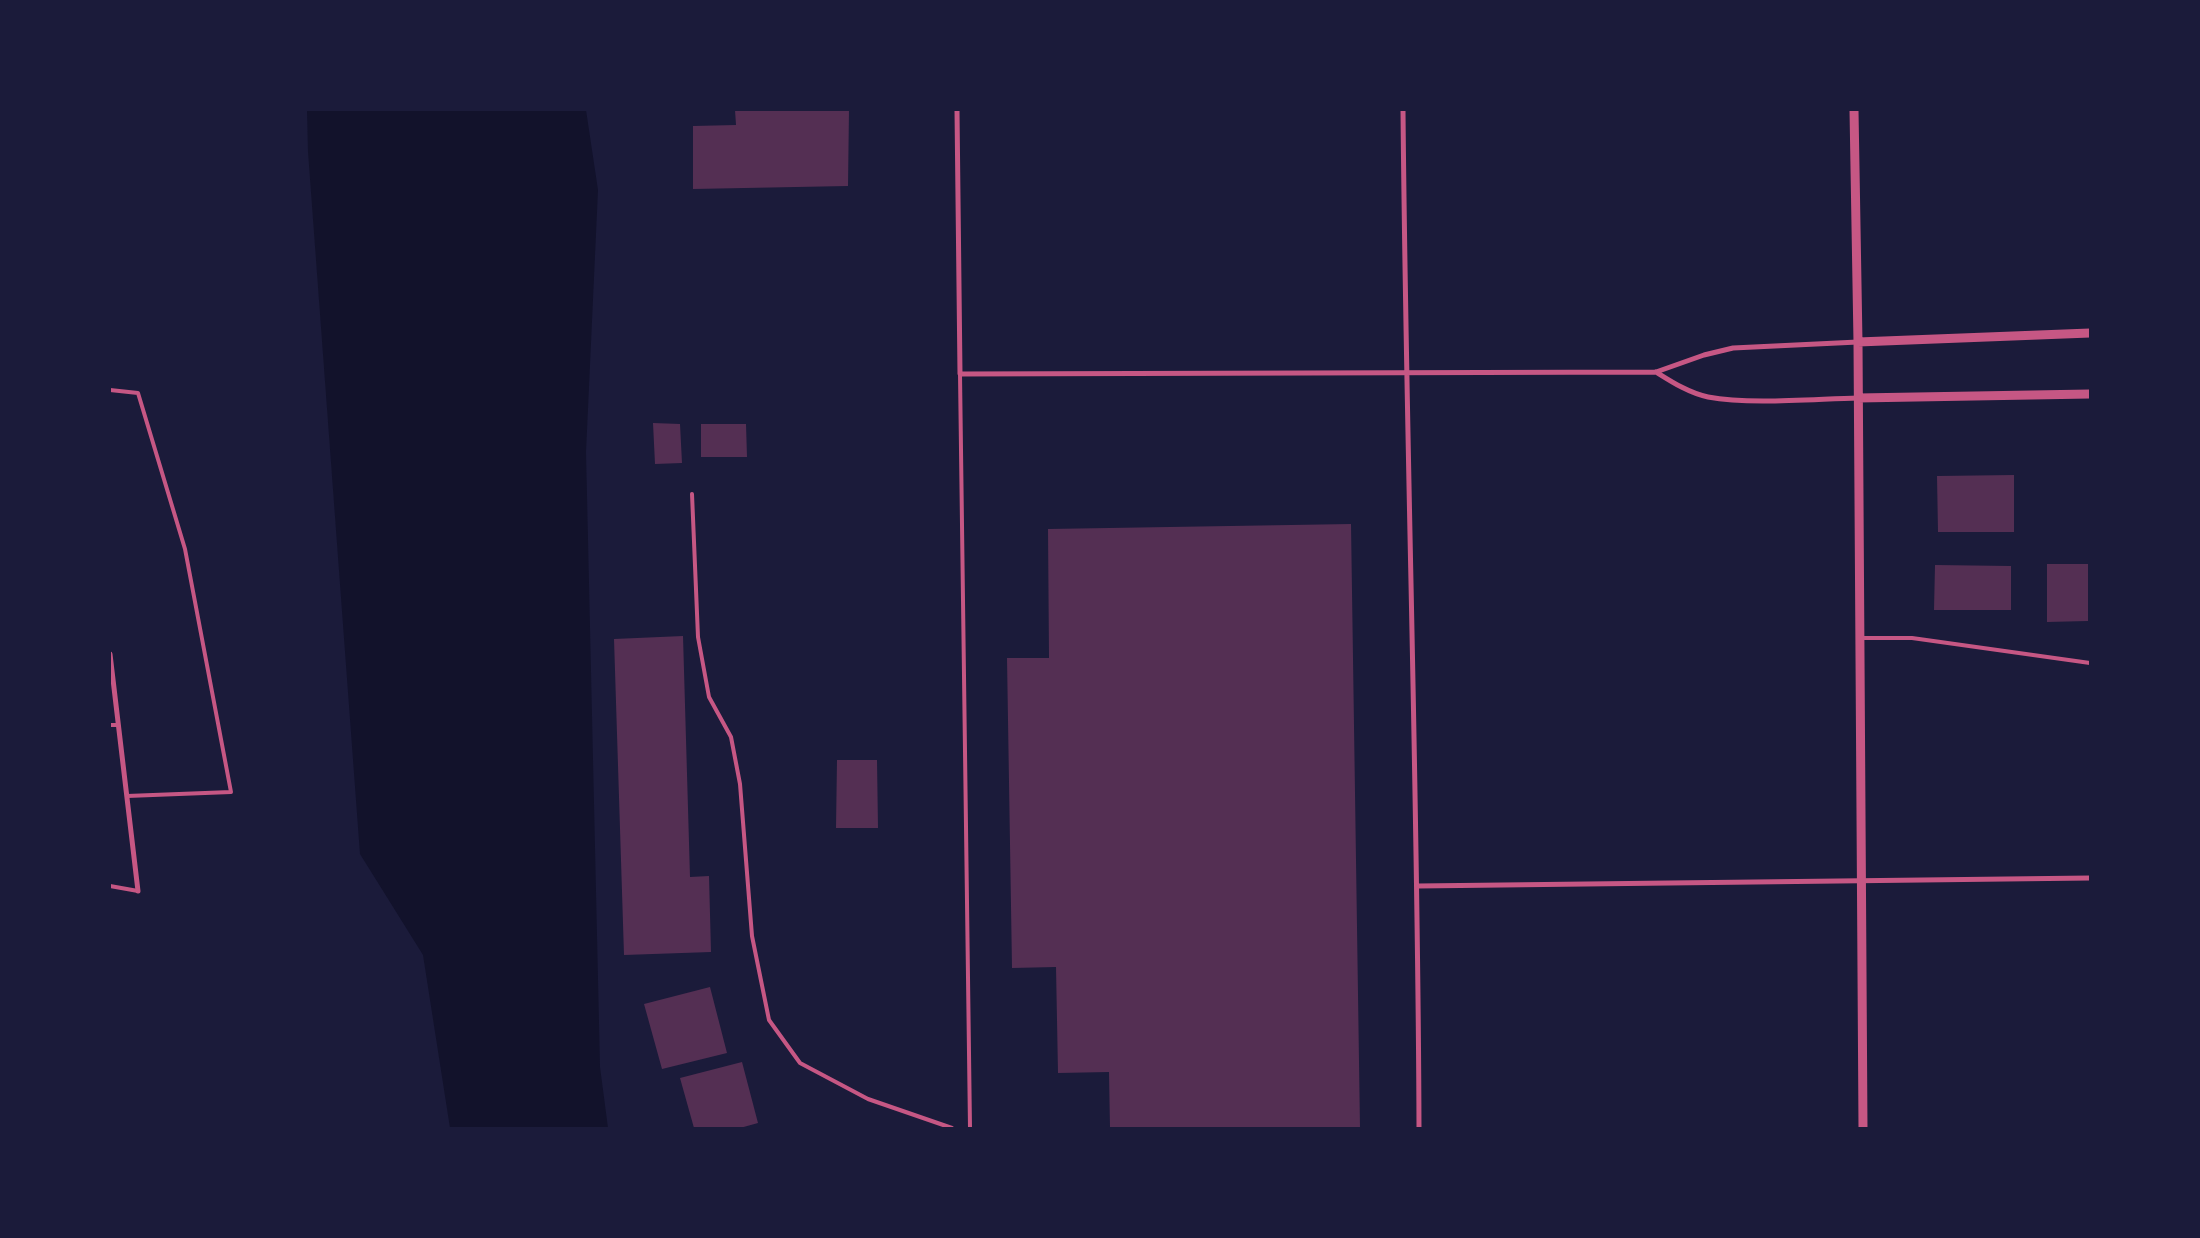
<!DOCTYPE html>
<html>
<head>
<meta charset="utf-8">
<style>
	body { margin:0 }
	#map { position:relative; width:2200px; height:1238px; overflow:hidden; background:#1b1b3a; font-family:"IBM Plex Sans",sans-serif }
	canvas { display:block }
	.frame { position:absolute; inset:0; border:111px solid #1b1b3a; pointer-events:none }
</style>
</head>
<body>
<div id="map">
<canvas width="2200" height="1238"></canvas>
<div class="frame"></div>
</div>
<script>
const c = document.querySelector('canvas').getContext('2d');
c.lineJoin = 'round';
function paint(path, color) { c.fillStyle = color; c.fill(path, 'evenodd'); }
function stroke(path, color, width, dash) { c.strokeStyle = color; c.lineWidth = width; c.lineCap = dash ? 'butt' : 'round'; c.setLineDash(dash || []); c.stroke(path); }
const water = new Path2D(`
	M307 110H586L598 190 586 452 600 1067 608 1128H450L423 955 360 854 308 152Z`);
const building = new Path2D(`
	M735 110H849L848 186 693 189V126L736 125Z
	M653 423 680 424 682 463 655 464Z
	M701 424H746L747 457H701Z
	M2014 475V532H1938L1937 476Z
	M1351 524 1360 1128H1110L1109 1072 1058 1073 1056 967 1012 968 1007 658H1049L1048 529Z
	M2047 564H2088V621L2047 622Z
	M1935 565 2011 566V610H1934Z
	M683 636 690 877 709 876 711 952 624 955 614 639Z
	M837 760H877L878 828H836Z
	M710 987 727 1053 662 1069 644 1004Z
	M742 1062 758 1123 740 1128H694L680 1078Z`);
const service = new Path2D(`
	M960 374 970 1128
	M110 390 138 393 185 549 231 792 127 796
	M692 494 698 637 709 697 731 737 740 784 752 936 769 1020 800 1063 868 1099 952 1128
	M1861 638H1912L2090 663
	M110 725H118
	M110 886 138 891`);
const minor = new Path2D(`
	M957 110 960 374 1656 372 1704 355 1733 348 1858 342
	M1403 110C1406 449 1418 789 1419 1128
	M1656 372C1672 382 1689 393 1708 397 1750 405 1814 399 1858 398
	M110 654 138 891
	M1418 886 2090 878`);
const tertiary = new Path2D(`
	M1854 110 1858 342 1863 1128
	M1858 342 2090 333
	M1858 398 2090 394`);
paint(water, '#12122b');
paint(building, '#542f53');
stroke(service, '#c65784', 4);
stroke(minor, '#c65784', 5);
stroke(tertiary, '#c65784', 9);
</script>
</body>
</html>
